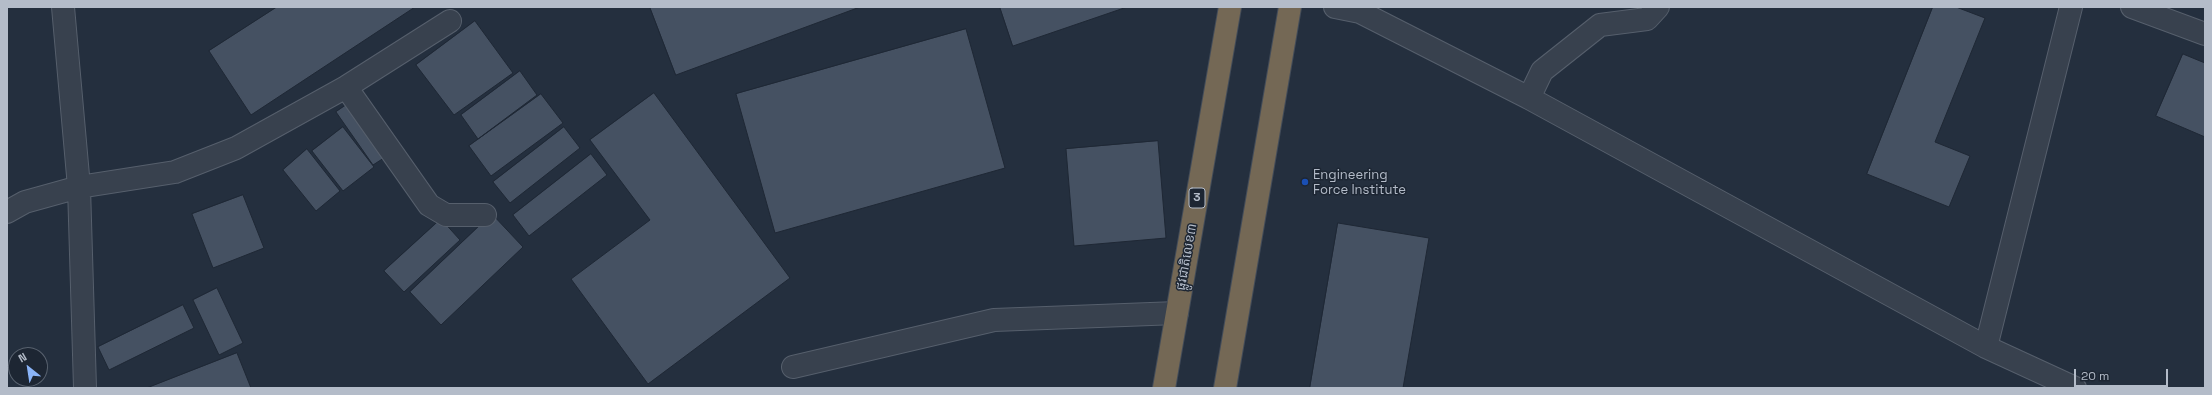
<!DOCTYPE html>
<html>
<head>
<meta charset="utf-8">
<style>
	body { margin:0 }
	#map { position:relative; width:2212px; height:395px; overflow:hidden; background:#242f3e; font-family:"Space Grotesk",sans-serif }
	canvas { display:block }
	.frame { position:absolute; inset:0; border:8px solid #b4bcc9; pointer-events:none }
	.north { position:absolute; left:8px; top:347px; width:40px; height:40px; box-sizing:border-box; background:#1d2633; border:1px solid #59626f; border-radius:50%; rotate:330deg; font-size:11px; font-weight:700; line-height:16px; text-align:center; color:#b4bcc9 }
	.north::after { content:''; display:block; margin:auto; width:14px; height:18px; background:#8ab4f8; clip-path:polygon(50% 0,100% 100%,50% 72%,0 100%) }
	.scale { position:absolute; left:2074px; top:369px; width:94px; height:18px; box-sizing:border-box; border:2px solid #b4bcc9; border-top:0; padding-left:5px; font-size:12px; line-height:14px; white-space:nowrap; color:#b4bcc9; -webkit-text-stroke:3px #1d2633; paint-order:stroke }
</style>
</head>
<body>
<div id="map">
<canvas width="2212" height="395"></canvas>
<div class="frame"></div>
<div class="north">N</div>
<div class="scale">20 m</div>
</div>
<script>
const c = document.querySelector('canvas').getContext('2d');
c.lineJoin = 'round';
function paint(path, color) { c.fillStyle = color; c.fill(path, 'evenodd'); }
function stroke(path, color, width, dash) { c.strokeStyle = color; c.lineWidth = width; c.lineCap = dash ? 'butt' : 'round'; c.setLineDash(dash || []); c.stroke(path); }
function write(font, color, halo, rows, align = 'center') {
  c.font = font + ' "Space Grotesk","Noto Sans Khmer",sans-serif'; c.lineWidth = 3; c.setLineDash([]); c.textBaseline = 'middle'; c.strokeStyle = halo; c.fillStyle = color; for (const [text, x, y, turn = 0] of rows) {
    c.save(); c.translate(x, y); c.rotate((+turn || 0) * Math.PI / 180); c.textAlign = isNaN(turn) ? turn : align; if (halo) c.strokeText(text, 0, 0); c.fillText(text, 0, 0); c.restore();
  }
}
const building = new Path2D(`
	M277 7H415L251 115 209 51Z
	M650 7H860L676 75Z
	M1000 7H1127L1013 46Z
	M1933 7H1956L1985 18 1935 142 1970 156 1949 207 1867 174Z
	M475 21 513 73 454 115 416 65Z
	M966 29 1005 168 775 233 736 94Z
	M2183 54 2205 63V137L2156 116Z
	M520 71 537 95 478 139 461 115Z
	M654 93 790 278 648 384 571 279 650 220 590 140Z
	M541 94 563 123 491 176 469 146Z
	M352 101 390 154 373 165 336 112Z
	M343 127 374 167 343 191 312 151Z
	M564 127 580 148 510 203 493 182Z
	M1158 141 1166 238 1074 246 1066 149Z
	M307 149 340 191 316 211 283 170Z
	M591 154 607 175 529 236 513 215Z
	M243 195 264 248 213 268 192 214Z
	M492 214 523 247 441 325 410 292Z
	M441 219 460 240 404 292 384 271Z
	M1338 223 1429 238 1403 388H1310Z
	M217 288 243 343 219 355 193 300Z
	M183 305 194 328 109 370 98 347Z
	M237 353 251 388H147Z`);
const minor = new Path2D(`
	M1335 7 1360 12 1529 98 1986 347 2075 388
	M2132 7 2205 34
	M346 87 429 205 446 215H485
	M1529 98 1542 71 1600 25 1647 19 1658 7
	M7 212 25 202 79 187 63 7
	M1986 347 2071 7
	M793 367 994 320 1177 313
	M85 388 79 187 175 172 236 148 346 87 450 21`);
const highway = new Path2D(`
	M1164 388 1230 7
	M1225 388 1290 7`);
const markers = [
	[1305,182,4,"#1a4fb4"]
];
const shields = [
	[1197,198,16]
];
const shieldNames = [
	["3",1197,198]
];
const poiNames = [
	["Engineering",1313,175],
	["Force Institute",1313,190]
];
const streetNames = [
	["ផ្លូវជាតិលេខ៣",1187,257,-80]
];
paint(building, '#455162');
stroke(building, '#1f2835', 1);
stroke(minor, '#565f6c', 24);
stroke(highway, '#434c59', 24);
stroke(minor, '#38414e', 22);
stroke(highway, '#746855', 22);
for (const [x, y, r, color] of markers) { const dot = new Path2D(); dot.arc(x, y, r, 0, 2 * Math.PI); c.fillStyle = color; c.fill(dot); stroke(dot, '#1d2633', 1.5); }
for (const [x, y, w] of shields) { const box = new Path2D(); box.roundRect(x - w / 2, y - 10, w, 20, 3); c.fillStyle = '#1d2633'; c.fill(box); stroke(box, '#b4bcc9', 1); }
write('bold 12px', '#b4bcc9', null, shieldNames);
write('13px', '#b4bcc9', '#1d2633', poiNames, 'left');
write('13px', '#b4bcc9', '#1d2633', streetNames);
</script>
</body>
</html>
